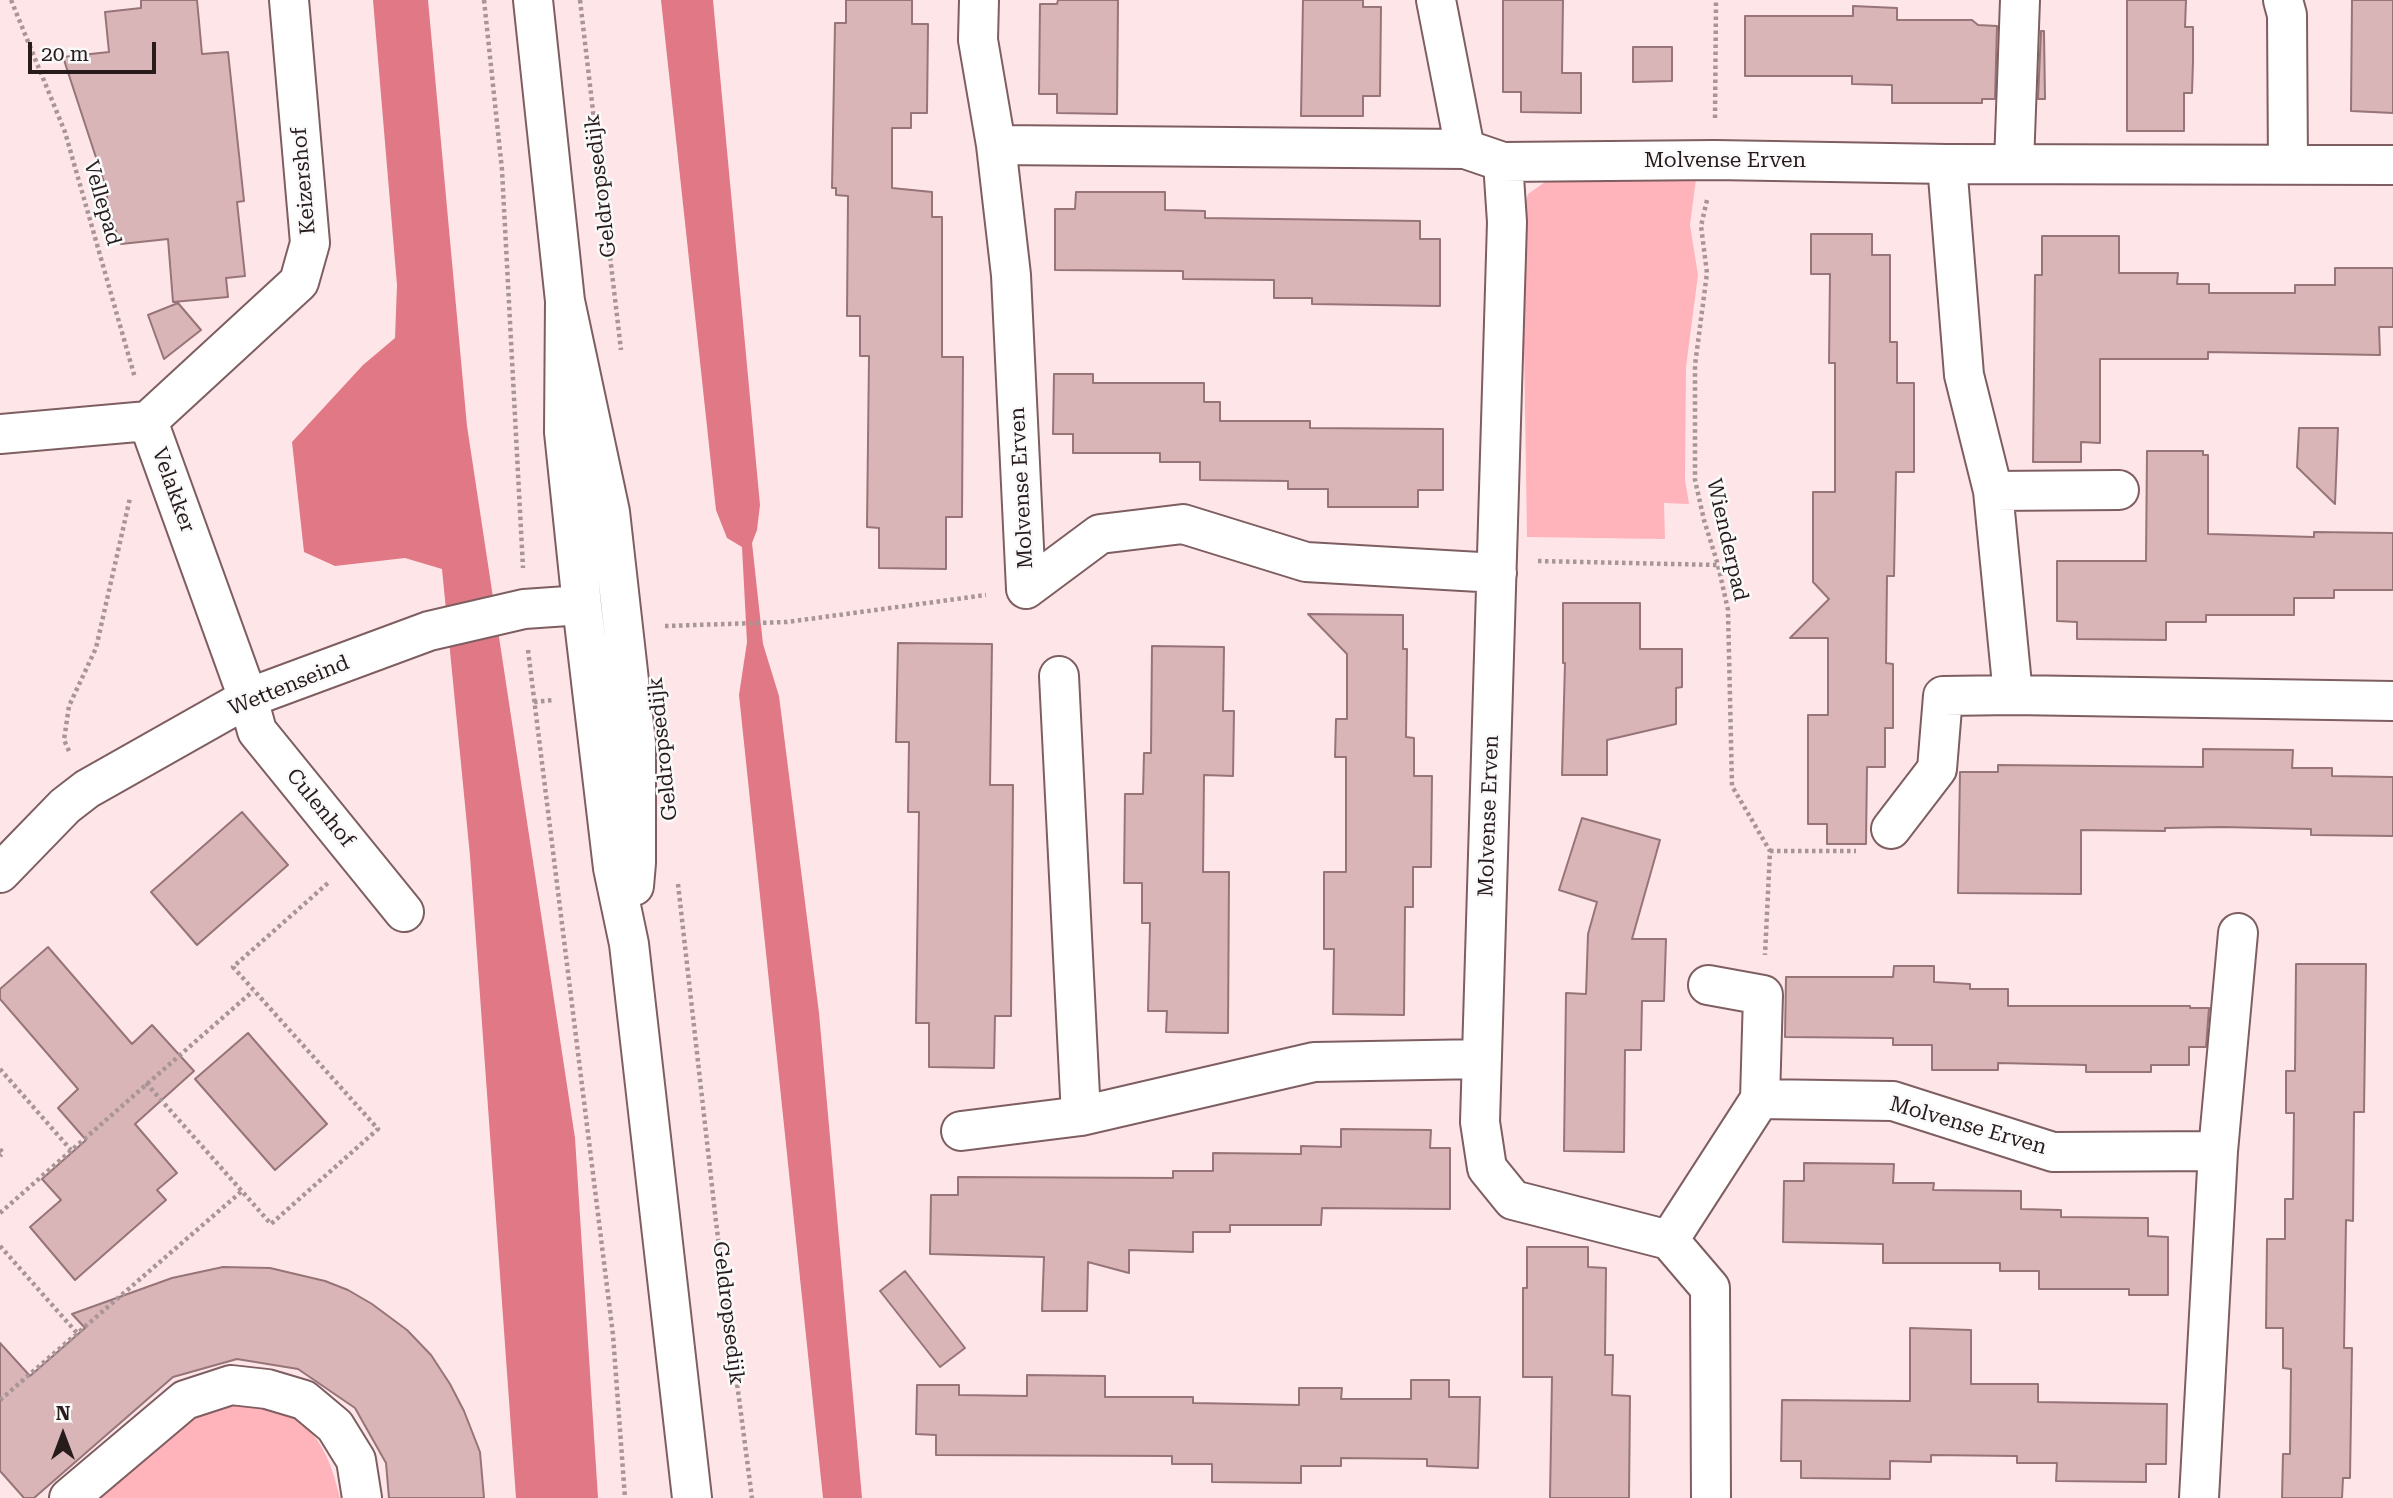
<!DOCTYPE html>
<html>
<head>
<meta charset="utf-8">
<style>
	body { margin:0 }
	#map { position:relative; width:2393px; height:1498px; overflow:hidden; background:#fee6e8; font-family:"Roboto Serif",serif }
	canvas { display:block }
	.north { position:absolute; left:28px; top:1400px; width:70px; height:70px; -webkit-text-stroke:5px #fafafa; paint-order:stroke; rotate:0deg; font-size:19px; font-weight:700; line-height:28px; text-align:center; color:#281b1c }
	.north::after { content:''; display:block; margin:auto; width:24px; height:32px; background:#281b1c; clip-path:polygon(50% 0,100% 100%,50% 72%,0 100%) }
	.scale { position:absolute; left:28px; top:42px; width:128px; height:32px; box-sizing:border-box; border:4px solid #281b1c; border-top:0; padding-left:9px; font-size:21px; line-height:24px; white-space:nowrap; color:#281b1c; -webkit-text-stroke:5px #fafafa; paint-order:stroke }
</style>
</head>
<body>
<div id="map">
<canvas width="2393" height="1498"></canvas>
<div class="north">N</div>
<div class="scale">20 m</div>
</div>
<script>
const c = document.querySelector('canvas').getContext('2d');
c.lineJoin = 'round';
function paint(path, color) { c.fillStyle = color; c.fill(path, 'evenodd'); }
function stroke(path, color, width, dash) { c.strokeStyle = color; c.lineWidth = width; c.lineCap = dash ? 'butt' : 'round'; c.setLineDash(dash || []); c.stroke(path); }
function write(font, color, halo, rows, align = 'center') {
  c.font = font + ' "Roboto Serif",serif'; c.lineWidth = 5; c.setLineDash([]); c.textBaseline = 'middle'; c.strokeStyle = halo; c.fillStyle = color; for (const [text, x, y, turn = 0] of rows) {
    c.save(); c.translate(x, y); c.rotate((+turn || 0) * Math.PI / 180); c.textAlign = isNaN(turn) ? turn : align; if (halo) c.strokeText(text, 0, 0); c.fillText(text, 0, 0); c.restore();
  }
}
const green = new Path2D(`
	M1696 179 1690 225 1698 275 1686 367 1685 480 1689 504 1664 503 1665 539 1527 537 1522 215 1528 194 1545 182Z
	M243 1403C258 1407 277 1409 291 1416 322 1434 332 1465 340 1498H86L185 1412Z`);
const water = new Path2D(`
	M373 0H428L467 426 575 1138 598 1498H516L470 856 442 569 405 558 335 566 304 552 292 442 363 365 395 338 397 285Z
	M661 0H713L760 505 757 530 752 543 763 644 779 696 819 1013 862 1498H823L739 695 747 642 742 547 727 538 716 510Z`);
const building = new Path2D(`
	M141 0H197L202 54 228 52 244 201 237 202 245 276 226 278 228 297 173 302 168 239 121 244 109 213 106 188 63 57 109 52 105 12 141 8Z
	M846 0H912V24H928L927 113H911V128H892V188L932 192V217H942V357H963L962 517H946V569L879 568V528L867 527 869 356H860V316H847L848 196 836 195V188H832L835 23H846Z
	M1058 0H1118L1117 114 1057 113V94H1039L1040 4H1057Z
	M1303 0H1363V7H1381L1380 96H1363V116H1301Z
	M1503 0H1563L1562 73H1581V113L1521 112V92H1503Z
	M2127 0H2186L2185 27H2193V61L2192 93H2184V131H2127Z
	M2352 0H2393V113L2351 111Z
	M1853 6 1897 8V20H1972L1978 25 1997 26 1995 99H1982V103H1892V85L1852 84V76H1745V16H1853Z
	M2041 31H2044L2045 99H2038Z
	M1633 47H1672V81L1633 82Z
	M1076 192H1165V210L1205 211V218L1420 221V239H1440V306L1312 304V298H1274V280L1183 279V271L1055 270V209H1075Z
	M1811 234H1872V255H1890V342H1897V383H1914V472H1896L1894 576H1887L1886 663 1893 664V728H1885V767H1867L1866 844H1827V824H1808V715H1828V638H1790L1829 599 1813 582V492H1835V363H1829L1830 274H1811Z
	M2042 236H2119V273H2178L2177 284H2209V293H2295V285H2335V268H2393V327H2379L2380 355 2208 352V359H2100V443L2081 442V462H2033L2035 275H2042Z
	M178 303 201 330 164 359 148 315Z
	M1054 374H1093V383H1204V402H1220V421H1310V428L1443 429V490H1418V507H1328V489H1288V481L1200 480V462H1160V453H1073V434H1053Z
	M2299 428H2338L2335 504 2297 467Z
	M2147 451H2203V455H2208V534L2314 537V532L2393 533V590H2334V598H2294V615H2206V622H2166V640L2077 639V622L2057 621V561H2146Z
	M1563 603H1640V649H1682V687L1676 688V724L1607 740V775H1562L1565 663H1563Z
	M1308 614 1403 615V649H1407L1406 737 1414 738V776H1432L1431 867H1413V907H1405L1404 1015 1333 1014 1334 949H1324V872H1346V757H1335L1336 719H1347V654Z
	M898 643 992 644 990 785H1013L1011 1016H995L994 1068 929 1067V1023H916L919 812H908L909 742H896Z
	M1152 646 1224 647 1223 711H1234L1233 776 1204 775 1203 872H1229L1228 1033 1166 1032 1167 1011H1148L1150 923H1142V883H1124L1125 794H1143L1144 753H1151Z
	M2203 749 2293 750 2292 768H2332V776L2393 777V836L2311 835V829L2222 827 2165 828V831L2081 830V894L1958 893 1960 772H1998V765L2203 767Z
	M242 812 288 865 197 945 151 892Z
	M1582 818 1660 840 1632 939H1666L1664 1001H1642L1641 1050H1625L1624 1152 1564 1151 1566 993 1586 994 1588 934 1597 902 1559 890Z
	M48 947 132 1044 152 1025 194 1071 135 1124 177 1173 157 1190 166 1200 75 1280 30 1227 61 1200 42 1179 86 1140 58 1108 78 1089 0 999V989Z
	M2296 964H2366L2364 1112H2354L2353 1221 2346 1220 2344 1348H2352L2350 1478H2343L2342 1498H2282L2283 1454H2290L2291 1369 2283 1368V1328H2266L2267 1239H2285V1199H2293L2294 1113H2286V1071H2295Z
	M1894 966H1934V982L1970 984V989H2008V1006H2190V1008H2209L2206 1047H2189V1065H2151V1072H2086V1065L1998 1063V1070H1932V1045H1893V1038L1785 1037 1786 977H1893Z
	M248 1033 327 1124 275 1170 195 1079Z
	M1341 1129 1431 1130 1430 1148H1450V1209L1322 1208 1321 1225H1230V1232H1193V1252L1129 1250V1273L1088 1262 1087 1311H1042L1044 1257 930 1254 931 1195H958V1177L1173 1178V1171H1213V1153L1301 1154V1146L1341 1147Z
	M1804 1163 1894 1164 1893 1183H1934L1933 1190 2021 1191V1209L2061 1210V1217L2148 1218V1236L2168 1237V1295H2129V1289H2039V1271H2000V1263H1883V1244L1783 1242 1784 1181H1804Z
	M1527 1247H1588V1267L1606 1268 1605 1355H1613L1612 1395 1630 1396 1629 1498H1550L1552 1377H1523V1288H1527Z
	M223 1267 270 1268 325 1281 348 1290 372 1304 407 1330 431 1355 450 1384 464 1411 480 1452 484 1498H389L386 1463 355 1408 298 1369 237 1359 173 1377 34 1498H24L0 1471V1343L30 1376 85 1328 72 1314 172 1278Z
	M905 1271 965 1348 940 1367 880 1291Z
	M1910 1328 1971 1330V1384H2038V1402L2167 1404 2166 1464H2146V1482L2056 1481 2057 1463H2017V1456L1931 1455V1462L1890 1461V1479L1801 1478V1461H1781L1782 1400 1910 1401Z
	M1027 1375 1105 1376V1397H1193V1403L1299 1405V1388H1342L1341 1399H1411V1380H1449V1397H1480L1478 1468 1427 1466V1459L1341 1458V1466H1301V1483L1212 1482V1464H1172V1456L936 1455V1435L916 1434 917 1385H959V1395L1027 1396Z`);
const path = new Path2D(`
	M11 0 65 132 135 378
	M484 0 502 170 523 568
	M580 0 621 350
	M1715 118 1716 0
	M1707 200 1701 226 1707 273 1695 365V480L1704 520 1718 565 1728 610 1732 786 1770 851 1765 955
	M1538 561 1718 565
	M665 626 787 622 986 595
	M528 650 613 1335 625 1498
	M534 702 554 700
	M69 751 64 740 69 706 96 648 130 498
	M1770 851H1856
	M678 884 716 1222 752 1498
	M0 1069 71 1150
	M146 1083 271 1224 378 1129 233 967 328 883
	M0 1149 3 1153 0 1156
	M0 1213 253 991
	M0 1246 77 1333
	M0 1400 242 1191`);
const minor = new Path2D(`
	M533 0 565 301 610 512 636 743V863L634 886
	M979 0 978 40 996 145 1011 275 1026 589
	M1436 0 1465 149
	M2283 0 2287 15 2288 165
	M996 145 1465 149 1503 162
	M1947 164 1964 375 1993 491 2013 695
	M2014 164 2020 0
	M565 301 564 432 582 605 613 868 629 944 692 1498
	M148 421 299 282 310 243 289 0
	M0 434 148 421 248 698 257 731 404 912
	M1993 491 2119 490
	M1026 589 1100 534 1183 524 1306 562 1497 573
	M1059 676 1081 1116
	M1891 829 1937 769 1943 696 2013 695 2393 701
	M0 873 65 806 87 789 248 698 429 631 524 609 582 605
	M1708 985 1763 995 1760 1099
	M961 1131 1081 1116 1314 1062 1482 1059
	M1669 1240 1513 1200 1487 1168 1480 1122 1507 222 1503 162 1715 160 1947 164 2393 165
	M69 1498 185 1400 231 1385 267 1389 304 1400 335 1426 356 1460 362 1498
	M1711 1498 1710 1288 1669 1240 1760 1099 1893 1101 2053 1152 2218 1151
	M2199 1498 2218 1151 2238 933`);
const streetNames = [
	["Molvense Erven",1725,161],
	["Keizershof",304,181,-95],
	["Geldropsedijk",601,186,-97],
	["Vellepad",102,203,74],
	["Molvense Erven",1022,488,-93],
	["Velakker",173,490,70],
	["Wienderpad",1727,540,77],
	["Wettenseind",289,686,-22],
	["Geldropsedijk",663,749,-96],
	["Culenhof",320,808,51],
	["Molvense Erven",1489,816,-88],
	["Molvense Erven",1968,1126,16],
	["Geldropsedijk",728,1313,83]
];
paint(green, '#ffb3ba');
paint(water, '#e07885');
paint(building, '#dab5b8');
stroke(building, '#967477', 2);
stroke(minor, '#7e5e60', 42);
stroke(path, '#a89596', 4.5, [3.5, 3.5]);
stroke(minor, '#fff', 38);
write('21px', '#281b1c', '#fafafa', streetNames);
</script>
</body>
</html>
